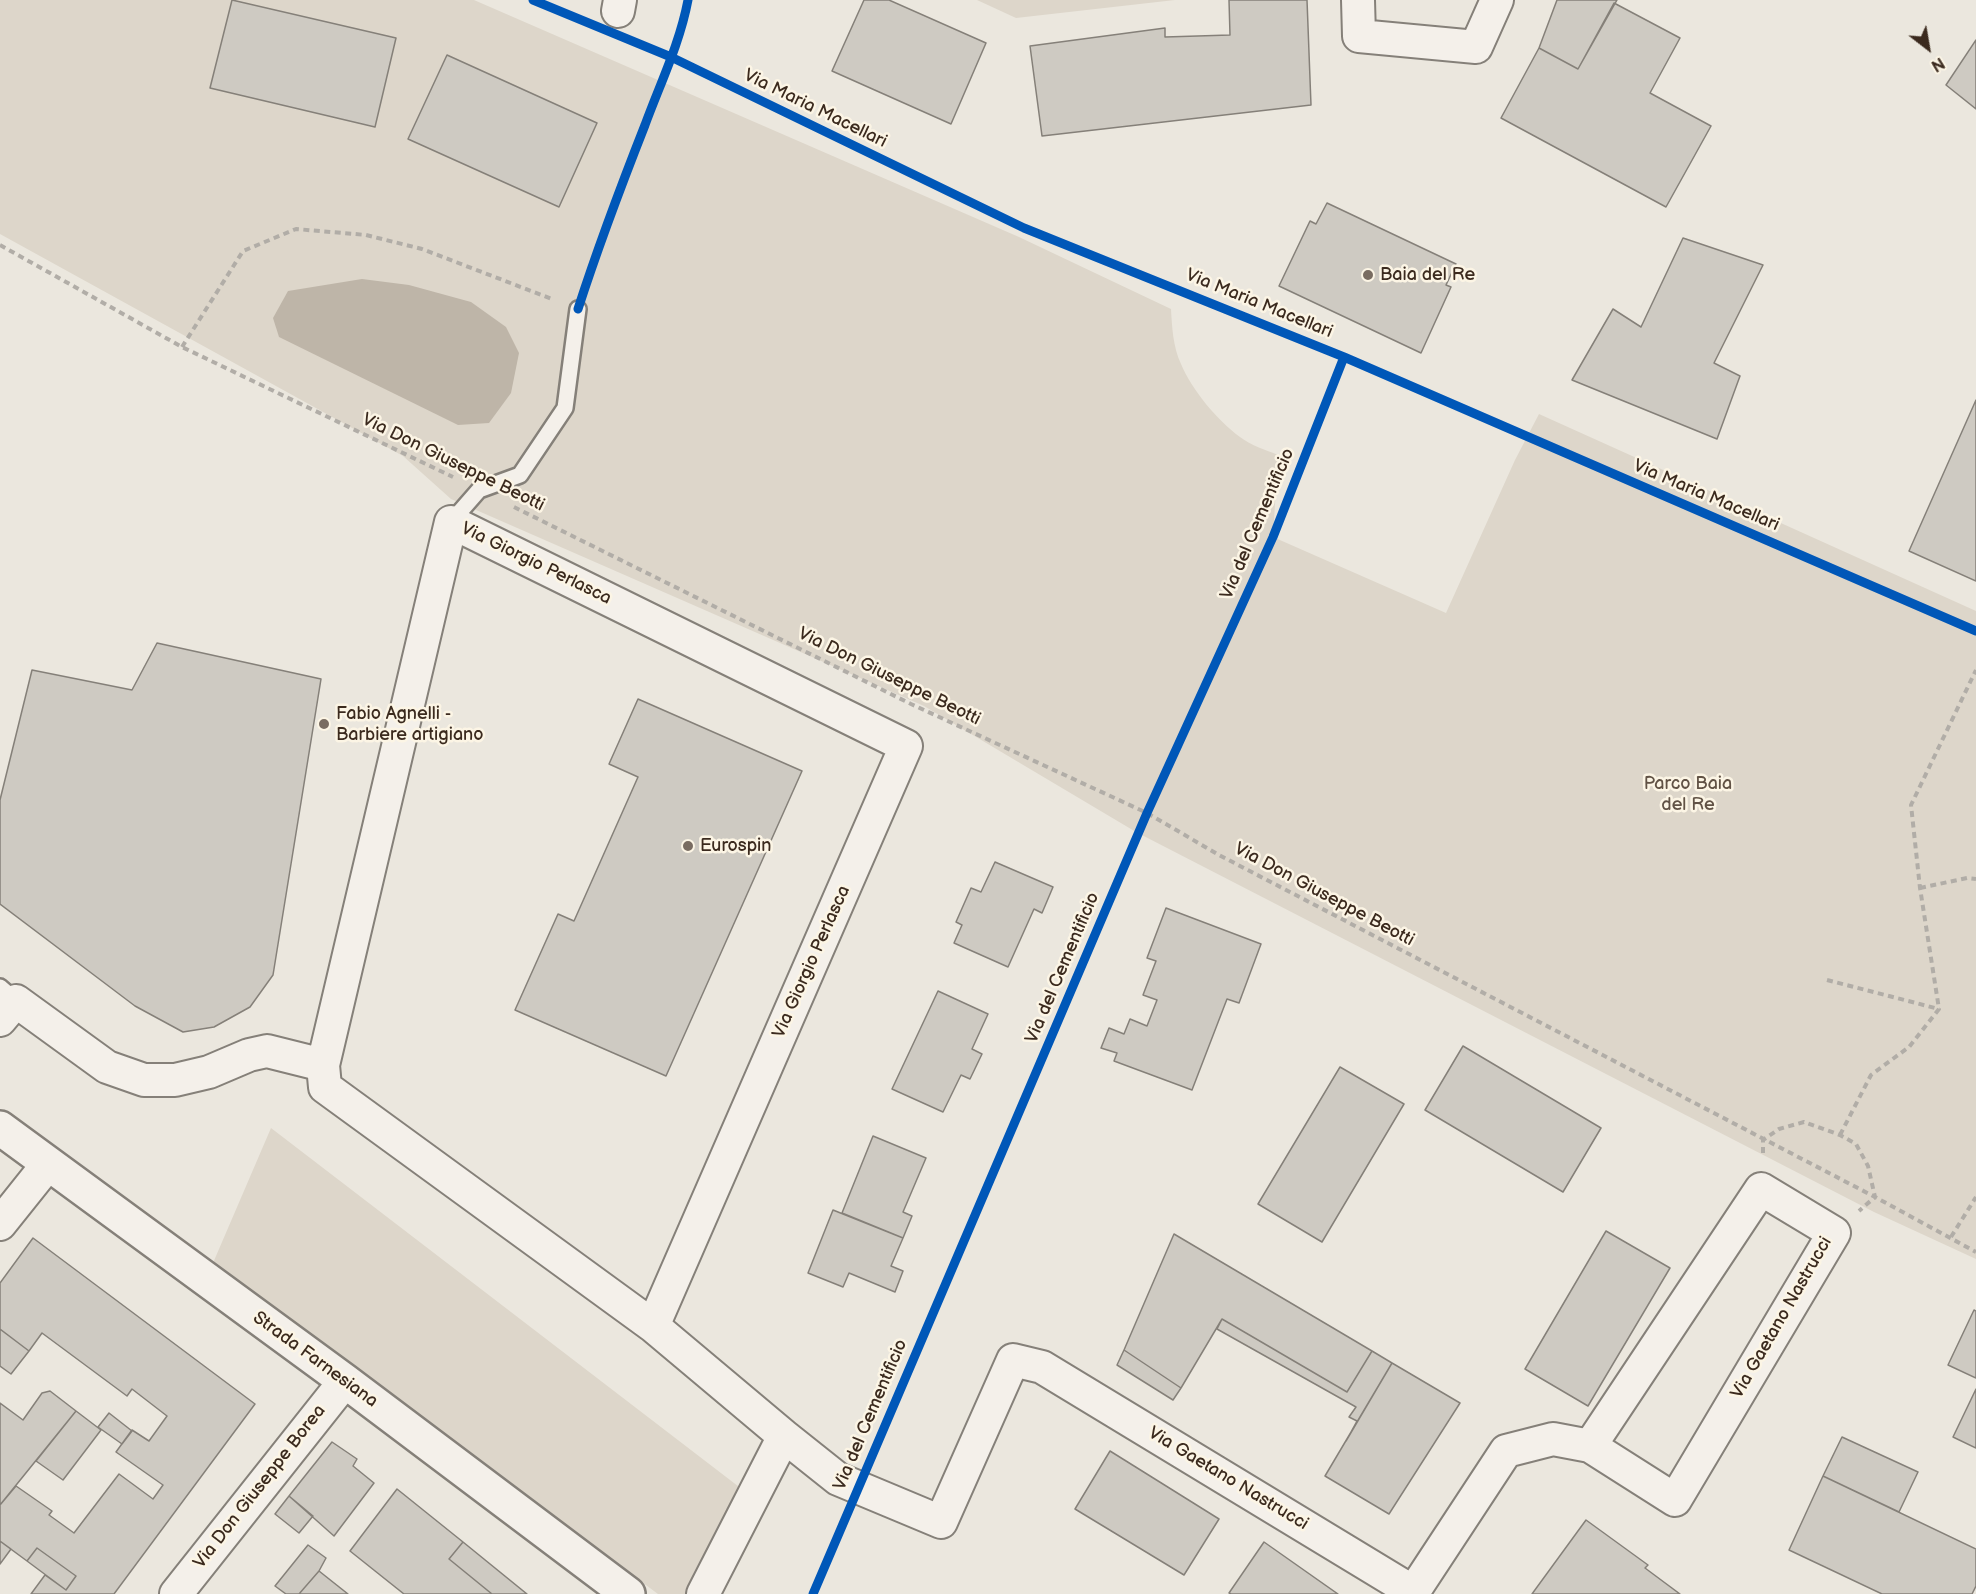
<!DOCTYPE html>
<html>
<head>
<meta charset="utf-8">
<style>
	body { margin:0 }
	#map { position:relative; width:1976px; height:1594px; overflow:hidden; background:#ebe7de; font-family:"Balsamiq Sans",sans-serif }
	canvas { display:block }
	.north { position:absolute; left:1898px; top:18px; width:60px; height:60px; -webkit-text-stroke:4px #fcf5e5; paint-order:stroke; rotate:149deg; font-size:16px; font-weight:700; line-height:24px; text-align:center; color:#3b2a1e }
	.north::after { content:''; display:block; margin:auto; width:21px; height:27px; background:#3b2a1e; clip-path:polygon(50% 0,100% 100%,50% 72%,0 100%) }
</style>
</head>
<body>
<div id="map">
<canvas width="1976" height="1594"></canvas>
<div class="north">N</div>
</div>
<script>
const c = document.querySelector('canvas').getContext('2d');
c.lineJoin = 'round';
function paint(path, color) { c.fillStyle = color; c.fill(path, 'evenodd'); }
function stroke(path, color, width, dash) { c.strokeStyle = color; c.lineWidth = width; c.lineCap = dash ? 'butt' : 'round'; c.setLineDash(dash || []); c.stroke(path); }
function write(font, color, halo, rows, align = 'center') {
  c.font = font + ' "Balsamiq Sans",sans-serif'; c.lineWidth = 5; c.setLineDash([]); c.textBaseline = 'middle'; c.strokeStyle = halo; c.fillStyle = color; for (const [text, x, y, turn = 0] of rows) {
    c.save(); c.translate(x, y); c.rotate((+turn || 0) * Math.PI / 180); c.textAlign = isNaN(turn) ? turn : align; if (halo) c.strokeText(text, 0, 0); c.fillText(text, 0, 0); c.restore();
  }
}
const green = new Path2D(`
	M0 0H474L1019 237 1171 309C1172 327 1173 347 1181 364 1192 390 1217 420 1240 437 1250 445 1266 450 1278 455L1273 537 1446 613 1515 460 1539 414 1976 611V1259L1874 1212 1136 832 924 706 451 499 403 456 0 234Z
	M977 0H1175L1016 18Z
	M271 1128 747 1493 695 1594H658L213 1263Z`);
const water = new Path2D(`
	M362 279 409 285 471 302 506 327 519 353 511 393 489 423 458 425 279 337 273 318 288 291Z`);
const building = new Path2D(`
	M232 0 396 38 375 127 210 88Z
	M864 0H889L986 43 951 124 832 71Z
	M1229 0H1307L1311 105 1042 136 1030 46 1165 28V37L1230 35Z
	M1557 0H1617L1578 69 1539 48Z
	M1614 3 1680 38 1650 93 1711 126 1666 207 1501 118 1539 48 1578 69Z
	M1976 40V109L1946 85Z
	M447 55 597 123 559 207 408 139Z
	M1327 203 1456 264 1446 285 1451 287 1421 353 1279 286 1310 221 1316 224Z
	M1683 238 1763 265 1714 363 1740 376 1717 439 1572 380 1613 309 1641 327Z
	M1976 400V581L1909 551Z
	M157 643 321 679 273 975 250 1007 214 1027 183 1032 135 1006 0 904V800L32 670 132 690Z
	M638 699 802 771 666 1076 515 1010 558 914 574 921 638 777 609 764Z
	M995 862 1053 887 1042 913 1034 909 1008 967 954 943 962 925 956 922 971 888 981 892Z
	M1166 908 1261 944 1239 1003 1227 999 1192 1090 1114 1061 1117 1053 1101 1048 1109 1028 1124 1034 1130 1019 1147 1026 1157 1000 1143 995 1156 961 1147 958Z
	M938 991 988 1014 972 1049 982 1054 970 1079 961 1075 943 1112 892 1089Z
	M1463 1046 1601 1128 1563 1192 1425 1110Z
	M1340 1067 1404 1104 1322 1242 1258 1204Z
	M873 1136 926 1158 903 1212 912 1216 903 1238 842 1213Z
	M833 1210 903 1238 891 1266 903 1271 895 1292 849 1273 843 1287 808 1273Z
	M1606 1231 1670 1268 1588 1406 1525 1369Z
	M1174 1234 1372 1351 1347 1392 1222 1319 1181 1388 1124 1350Z
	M33 1238 255 1404 114 1594H31L45 1575 66 1590 76 1576 37 1548 27 1561 0 1541V1505L16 1486 52 1511 49 1515 74 1533 119 1474 153 1499 163 1485 116 1452 132 1430 149 1441 167 1416 132 1389 127 1396 42 1333 29 1351 0 1329V1283Z
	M1974 1310 1976 1311V1378L1948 1365Z
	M1222 1319 1347 1392 1372 1351 1392 1363 1346 1441 1357 1421 1349 1417 1356 1407 1217 1329Z
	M0 1329 29 1351 11 1374 0 1366Z
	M1124 1350 1181 1388 1173 1400 1117 1365Z
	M1392 1363 1460 1403 1389 1514 1325 1476Z
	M1976 1389V1448L1953 1437Z
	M50 1391 76 1411 0 1505V1403L23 1420 42 1393Z
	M76 1411 101 1430 63 1480 36 1461Z
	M109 1413 132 1431 122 1444 98 1427Z
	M1842 1437 1918 1472 1899 1512 1823 1476Z
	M332 1442 357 1459 353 1466 374 1483 334 1536 289 1496Z
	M1110 1451 1219 1519 1184 1575 1075 1509Z
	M1823 1476 1976 1549V1586L1972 1594H1882L1789 1550Z
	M397 1489 463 1542 449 1559 492 1594H404L350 1551Z
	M289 1496 313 1516 299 1533 275 1514Z
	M1586 1520 1648 1565 1645 1568 1680 1594H1532Z
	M0 1541 11 1549 0 1564Z
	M463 1542 527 1594H492L449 1559Z
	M1264 1542 1338 1594H1231L1229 1593Z
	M308 1545 326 1558 319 1571 299 1594H286L275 1586Z
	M37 1548 76 1576 66 1590 27 1561Z
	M319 1571 348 1594H299Z`);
const path = new Path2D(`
	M0 245 182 347 453 477
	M182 347 243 251 296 229 366 235 422 249 552 299
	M514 507 911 704 1147 813 1219 855 1875 1197 1976 1252
	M1920 888 1967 878 1976 879
	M1827 980 1939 1009
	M1840 1135 1871 1075 1909 1047 1939 1009 1920 888 1911 805 1976 670
	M1763 1153V1140L1779 1129 1804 1122 1840 1135 1856 1144 1868 1166 1875 1197 1859 1211
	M1951 1237 1976 1197`);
const lane = new Path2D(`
	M451 522 479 490 520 475 565 408 578 309
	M0 987 16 1001`);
const street = new Path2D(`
	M1358 0 1359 36 1476 47 1497 0
	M618 11 620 0
	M0 1020 16 1001 107 1067 144 1080H175L209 1072 249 1055 267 1051 323 1065
	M0 1224 48 1164
	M653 1326 906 746 451 522 323 1065 325 1087 653 1326 784 1436 703 1594
	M784 1436 838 1479 941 1522 1013 1360 1042 1367 1413 1592
	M176 1594 345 1381
	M1412 1594 1506 1451 1553 1439 1590 1446 1675 1500 1834 1233 1761 1189 1590 1446`);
const secondary = new Path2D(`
	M0 1128 345 1381 628 1594`);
const cycleway = new Path2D(`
	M533 0 671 57 1024 228 1344 357 1976 631
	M578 309C598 247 621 186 645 125 660 84 680 43 688 0
	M813 1594 1147 813 1273 537 1344 357`);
const markers = [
	[1368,275,6,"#796c61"],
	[324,724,6,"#796c61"],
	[688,846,6,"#796c61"]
];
const streetNames = [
	["Via Maria Macellari",815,109,26],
	["Via Maria Macellari",1259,304,22],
	["Via Don Giuseppe Beotti",453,463,26],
	["Via Maria Macellari",1706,496,23],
	["Via del Cementificio",1258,524,-67],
	["Via Giorgio Perlasca",536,564,26],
	["Via Don Giuseppe Beotti",889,677,26],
	["Via Don Giuseppe Beotti",1324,895,28],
	["Via Giorgio Perlasca",812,962,-66],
	["Via del Cementificio",1063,968,-67],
	["Via Gaetano Nastrucci",1782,1318,-60],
	["Strada Farnesiana",315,1360,36],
	["Via del Cementificio",871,1415,-67],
	["Via Gaetano Nastrucci",1228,1479,31],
	["Via Don Giuseppe Borea",260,1487,-52]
];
const poiNames = [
	["Baia del Re",1380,275],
	["Fabio Agnelli -",336,714],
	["Barbiere artigiano",336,735],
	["Eurospin",700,846]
];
const parkNames = [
	["Parco Baia",1688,784],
	["del Re",1688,805]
];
paint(green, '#ddd6ca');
paint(water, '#beb5a8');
paint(building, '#cecac2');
stroke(building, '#858079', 1.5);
stroke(lane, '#858079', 20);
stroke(street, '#858079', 36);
stroke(secondary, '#858079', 38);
stroke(path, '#b1ada7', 4, [6, 4.5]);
stroke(lane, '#f4f0ea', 15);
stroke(street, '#f4f0ea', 32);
stroke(secondary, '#f4f0ea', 33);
stroke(cycleway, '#0057b8', 9);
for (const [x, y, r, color] of markers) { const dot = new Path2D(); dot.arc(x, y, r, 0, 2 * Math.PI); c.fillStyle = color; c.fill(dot); stroke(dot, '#fcf5e5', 2); }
write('18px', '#3b2a1e', '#fcf5e5', streetNames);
write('18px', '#3b2a1e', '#fcf5e5', poiNames, 'left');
write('18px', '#615245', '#fcf5e5', parkNames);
</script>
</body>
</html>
